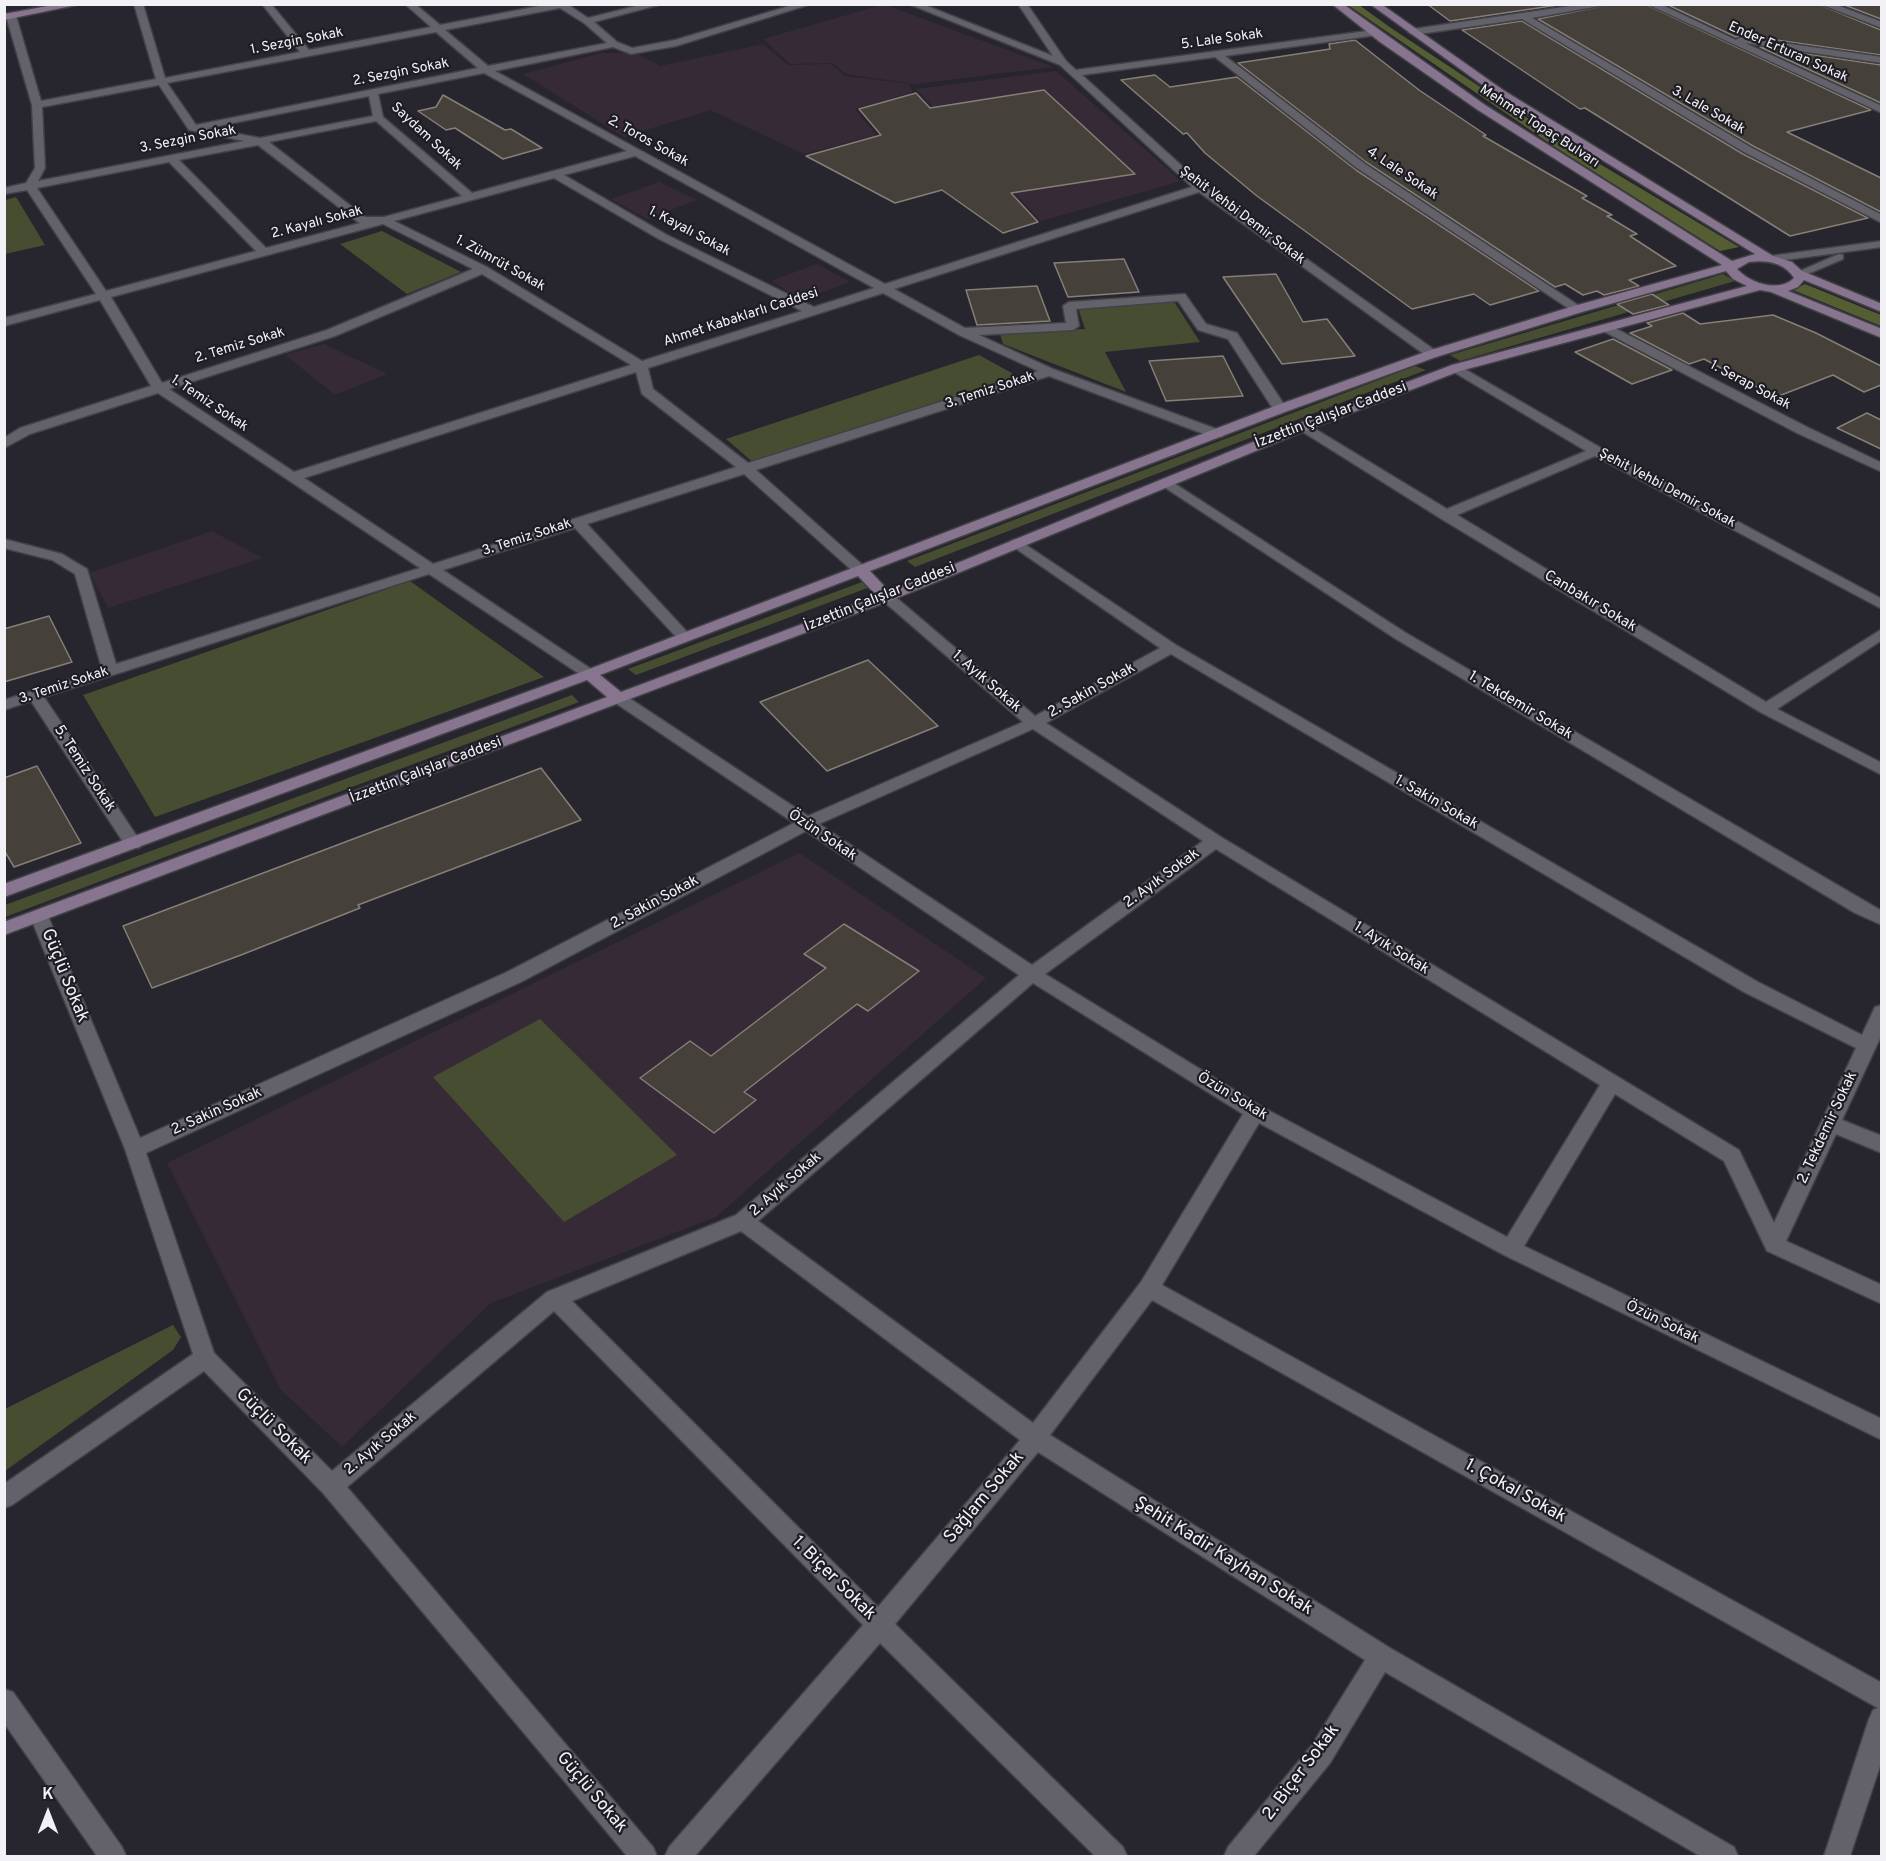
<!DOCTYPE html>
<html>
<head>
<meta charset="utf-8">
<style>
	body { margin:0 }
	#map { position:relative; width:1886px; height:1861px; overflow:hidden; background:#27262e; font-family:Overpass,sans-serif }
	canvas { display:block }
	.frame { position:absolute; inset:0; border:6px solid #f2f1f6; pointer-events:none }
	.north { position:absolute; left:18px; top:1783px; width:60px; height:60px; -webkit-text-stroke:4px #1e1d24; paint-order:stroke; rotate:0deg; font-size:16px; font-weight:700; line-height:24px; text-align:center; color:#f2f1f6 }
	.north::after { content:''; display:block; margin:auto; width:21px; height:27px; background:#f2f1f6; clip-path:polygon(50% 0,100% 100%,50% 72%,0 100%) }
</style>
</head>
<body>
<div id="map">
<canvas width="1886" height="1861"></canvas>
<div class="frame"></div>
<div class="north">K</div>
</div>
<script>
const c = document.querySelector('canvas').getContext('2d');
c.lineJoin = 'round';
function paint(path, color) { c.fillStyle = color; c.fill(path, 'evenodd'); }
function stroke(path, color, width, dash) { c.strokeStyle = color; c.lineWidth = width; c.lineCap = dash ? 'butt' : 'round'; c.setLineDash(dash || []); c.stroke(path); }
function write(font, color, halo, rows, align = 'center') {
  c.font = font + ' Overpass,sans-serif'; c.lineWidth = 4.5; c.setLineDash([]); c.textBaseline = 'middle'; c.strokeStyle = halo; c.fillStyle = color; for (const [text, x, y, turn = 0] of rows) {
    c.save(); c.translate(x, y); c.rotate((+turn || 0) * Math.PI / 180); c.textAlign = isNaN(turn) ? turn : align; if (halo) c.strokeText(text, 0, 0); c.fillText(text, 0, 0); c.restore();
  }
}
const education = new Path2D(`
	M885 4 886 5 1053 67 916 84 846 74 833 63 790 64 763 39Z
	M763 44 788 65 831 64 845 76 909 84 913 92 855 109 876 135 804 154 710 110 624 137 523 74 601 53H636L660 66Z
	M1056 71 1181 181 1041 221 916 89Z
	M659 182 697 200 647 219 611 199Z
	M817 264 850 282 801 300 771 281Z
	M323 344H324L387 374 335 395 285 355Z
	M212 531 262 558 108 608 90 573Z
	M799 853 986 978 716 1217 491 1303 342 1447 280 1389 167 1163Z`);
const green = new Path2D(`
	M16 197 45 245 5 254V200Z
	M382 231 461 272 407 294 340 244Z
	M1723 274 1735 281 1460 361 1450 355Z
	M1164 302 1175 303 1200 342 1105 352 1126 392 1003 344 1000 334 1085 329 1079 311 1082 308Z
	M979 355 1017 376 755 464 726 439Z
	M1415 366 1426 370 915 567 907 561Z
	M410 581 544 677 155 817 83 695Z
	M862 582 870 587 636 675 628 669Z
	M572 695 579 702 5 917V905Z
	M540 1019 677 1155 564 1222 433 1077Z
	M173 1325 181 1337 173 1350 5 1471V1409Z`);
const forest = new Path2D(`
	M1348 5H1359L1391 28 1568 145 1739 247 1720 251 1555 147Z
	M1805 284 1881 315V326L1793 290Z`);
const building = new Path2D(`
	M1427 4H1565L1450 21Z
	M1613 4H1645L1871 110 1787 132 1881 178V212L1753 146 1538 19Z
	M1666 4H1818L1881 30V55L1741 35 1736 37Z
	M1842 4H1881V19Z
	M1522 21 1743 154 1868 218 1790 236 1585 108 1580 109 1462 30Z
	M1355 40 1419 90 1486 135 1483 136 1587 196 1582 198 1612 215 1607 216 1637 234 1630 236 1676 266 1629 280 1639 286 1604 295 1597 291 1583 295 1565 284 1555 287 1366 162 1238 63 1330 49 1329 44Z
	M1760 47 1881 65V103Z
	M1155 75 1170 87 1237 77 1356 170 1539 291 1490 305 1474 294 1412 309 1257 196 1205 153 1187 133 1183 134 1121 80Z
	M1044 90 1135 174 1011 193 1038 222 1003 233 942 190 895 203 806 156 881 135 859 109 916 93 930 108Z
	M443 95 505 130 511 129 542 148 503 159 455 128 446 130 418 111 436 107Z
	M1124 259 1139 292 1068 297 1054 263Z
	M1276 274 1303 322 1327 319 1355 356 1282 364 1223 277Z
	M1037 286 1050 321 977 325 966 290Z
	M1652 294 1669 305 1633 314 1617 304Z
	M1683 313 1700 324 1773 315 1816 333 1881 366V385L1864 392 1833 375 1776 397 1704 359 1689 364 1630 333 1652 326 1647 323Z
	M1613 339 1672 370 1632 384 1575 352Z
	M1223 356 1243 396 1166 401 1149 361Z
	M1867 413 1881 420V449L1837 428Z
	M49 616 72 662 4 682V629Z
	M868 660 938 726 827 771 760 702Z
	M37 766 81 843 14 867 4 850V778Z
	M541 768 581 820 358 905 360 908 241 955 152 988 123 926Z
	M844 924 919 971 868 1011 857 1004 744 1092 756 1100 714 1133 640 1078 690 1041 711 1056 826 968 804 954Z`);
const street = new Path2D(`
	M134 4H143L165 78 300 52 262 4H271L309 50 431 27 405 4H415L440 25 550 4H567L588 18 644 4H662L594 22 617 42 632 48 675 40 796 4H811L676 46 631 54 613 47 495 71 885 284 1192 187 1060 65 909 4H922L1053 56 1018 4H1027L1066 61 1076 70 1374 30 1377 31V35L1225 56 1365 164 1584 309 1582 312H1574L1357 168 1215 57 1082 75 1204 186 1436 351 1438 354 1436 357H1428L1199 192 894 289 965 328 1066 323 1063 306 1069 302 1185 294 1206 324 1237 333 1287 409 1285 412H1275L1228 339 1198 330 1178 301 1076 309 1079 326 1073 330 979 335 1053 369 1222 431 1224 434 1222 437H1212L1049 376 756 470 866 568 868 571 861 575 856 574 744 474 587 524 689 634 692 637 689 640H679L575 528 443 570 594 671 597 674 594 677H584L429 574 44 697 142 844 139 848H127L31 701 4 710V700L102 669 75 574 52 560 4 548V539L62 554 87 569 116 664 420 568 158 393 30 434 4 448V438L20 428 151 386 100 300 4 326V318L96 294 27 190 4 194V188L26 183 35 168 32 105 6 16 11 13 16 16 41 101 156 79ZM560 8 584 23 607 43 488 66 445 30ZM436 32 478 68 196 125 167 83ZM484 73 627 151 472 193 383 117 378 94ZM159 85 189 130 244 141 38 181 45 168 42 107ZM369 96 373 116 260 138 208 128ZM376 121 462 196 384 217H365L269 142ZM258 145 358 222 360 223 266 248 179 160ZM635 156 874 288 814 307 667 235 564 175ZM169 162 256 251 106 291 37 188ZM554 178 659 239 802 311 642 361 487 267 394 221ZM383 224 473 269 327 330 162 383 111 297ZM482 274 631 365 294 472 169 389 335 336ZM883 293 959 335 1038 371 748 463 653 389 648 368ZM636 372 642 394 736 467 433 564 304 478Z
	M1584 4H1611L1532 18 1752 148 1882 215V223L1744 152 1522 19 1413 35 1408 32 1413 29Z
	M1647 4H1660L1736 40 1741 37 1882 57V63L1745 43 1882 106V113Z
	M1820 4H1834L1882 22V28Z
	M1882 241V247L1770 262 1764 259 1770 256Z
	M1839 254 1843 255V259L1803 276 1799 278 1793 274Z
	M1607 324 1807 427 1882 463V472L1797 433 1603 331V325Z
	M1456 364 1601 448 1882 599V609L1595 456 1457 515 1766 702 1882 629V640L1777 709 1882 763V775L1760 712 1440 518 1295 427 1302 423 1307 424 1447 509 1586 451 1452 371 1450 368 1452 365Z
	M1166 478 1406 633 1882 911V925L1855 913 1396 639 1161 485 1159 482Z
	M1017 539 1176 645 1758 982 1862 1035 1875 1007 1882 1005V1034L1842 1120 1882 1136V1153L1836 1134 1786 1241 1882 1285V1304L1767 1251 1724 1161 1615 1094 1524 1246 1882 1419V1440L1504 1255 1259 1123 1162 1285 1882 1683V1760L1850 1856H1824L1869 1719 1873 1710 1878 1708 1152 1300 1050 1435 1390 1648 1734 1847 1738 1856H1700L1385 1672 1330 1763 1254 1856H1224L1228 1847 1312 1745 1365 1660 1038 1452 895 1624 1123 1847 1127 1856H1095L880 1643 695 1856H665L669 1847 863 1625 554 1311 347 1487 653 1847 657 1856H627L323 1493 204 1371 12 1505 4 1508V1484L193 1354 125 1149 30 916 33 912 39 910 45 912 48 916 140 1138 507 972 794 823 614 702 612 699 614 696H626L808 816 1023 722 882 600 880 597 882 594H892L1035 716 1160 648 1012 546 1010 543 1012 540ZM1171 654 1744 992 1856 1048 1774 1223 1739 1150 1221 837 1046 723ZM1033 729 1203 841 1032 965 819 824ZM806 831 1019 975 736 1215 547 1292 332 1471 214 1353 146 1153 521 982ZM1216 849 1600 1085 1507 1237 1262 1107 1045 974ZM1033 983 1243 1114 1141 1282 1033 1423 758 1221ZM741 1231 1020 1440 878 1607 572 1301Z
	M4 1689 13 1692 122 1847 126 1856H97L4 1723Z`);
const secondary = new Path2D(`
	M59 4H81L4 20V14Z
	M1332 4H1343L1485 105 1732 261 1755 254 1495 94 1370 4H1381L1503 90 1773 256 1792 262 1802 271 1882 304V312L1804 280 1798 287 1788 291 1882 329V338L1771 292 1760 290 1460 371 1307 430 892 600 4 935V922L607 697 587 680 4 897V884L584 671 1275 406 1428 351 1574 306 1722 265 1478 110 1380 42ZM1749 262C1766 260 1784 262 1794 278 1779 293 1750 283 1737 269ZM1726 271 1733 279 1747 286 1452 365 1297 424 889 591 870 571 1285 412 1436 357 1582 312ZM858 576 877 596 621 692 600 675Z`);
const farStreetnames = [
	["5. Lale Sokak",1222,40,-8],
	["1. Sezgin Sokak",297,42,-11],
	["Ender Erturan Sokak",1788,53,24],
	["2. Sezgin Sokak",401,73,-11],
	["3. Lale Sokak",1708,111,30],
	["Mehmet Topaç Bulvarı",1539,127,33],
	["Saydam Sokak",426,137,43],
	["3. Sezgin Sokak",188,140,-11],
	["2. Toros Sokak",648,142,29],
	["4. Lale Sokak",1402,174,34],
	["Şehit Vehbi Demir Sokak",1242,216,37],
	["2. Kayalı Sokak",317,223,-15],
	["1. Kayalı Sokak",689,232,28],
	["1. Zümrüt Sokak",500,264,29],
	["Ahmet Kabaklarlı Caddesi",741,318,-18],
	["2. Temiz Sokak",240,346,-17],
	["1. Serap Sokak",1750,386,28],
	["3. Temiz Sokak",990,391,-18],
	["1. Temiz Sokak",209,404,34],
	["Şehit Vehbi Demir Sokak",1667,489,28],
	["3. Temiz Sokak",527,538,-18],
	["3. Temiz Sokak",64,686,-18]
];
const streetNames = [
	["İzzettin Çalışlar Caddesi",1331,416,-21],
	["İzzettin Çalışlar Caddesi",880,598,-22],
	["Canbakır Sokak",1590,602,31],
	["1. Ayık Sokak",986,682,41],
	["2. Sakin Sokak",1092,691,-29],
	["1. Tekdemir Sokak",1520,706,31],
	["5. Temiz Sokak",84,769,57],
	["İzzettin Çalışlar Caddesi",426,771,-21],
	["1. Sakin Sokak",1436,803,30],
	["Özün Sokak",822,836,34],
	["2. Ayık Sokak",1162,879,-36],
	["2. Sakin Sokak",655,903,-28],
	["1. Ayık Sokak",1391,949,32],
	["Özün Sokak",1232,1097,31],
	["2. Sakin Sokak",217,1112,-24],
	["2. Tekdemir Sokak",1828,1128,-65],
	["2. Ayık Sokak",786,1185,-41],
	["Özün Sokak",1662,1323,26],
	["2. Ayık Sokak",381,1444,-40]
];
const nearStreetnames = [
	["Güçlü Sokak",64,976,68],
	["Güçlü Sokak",273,1427,45],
	["1. Çokal Sokak",1515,1492,29],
	["Sağlam Sokak",985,1498,-50],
	["Şehit Kadir Kayhan Sokak",1223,1557,32],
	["1. Biçer Sokak",833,1579,45],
	["2. Biçer Sokak",1302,1773,-53],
	["Güçlü Sokak",591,1793,50]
];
paint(education, '#372a37');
paint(green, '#474d30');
paint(forest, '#555e33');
paint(building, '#454039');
stroke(building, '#867f78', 1.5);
stroke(street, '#424147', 3);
stroke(secondary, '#424147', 3);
paint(street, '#63626a');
paint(secondary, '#87758f');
write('14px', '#f2f1f6', '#1e1d24', farStreetnames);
write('15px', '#f2f1f6', '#1e1d24', streetNames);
write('18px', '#f2f1f6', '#1e1d24', nearStreetnames);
</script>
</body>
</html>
